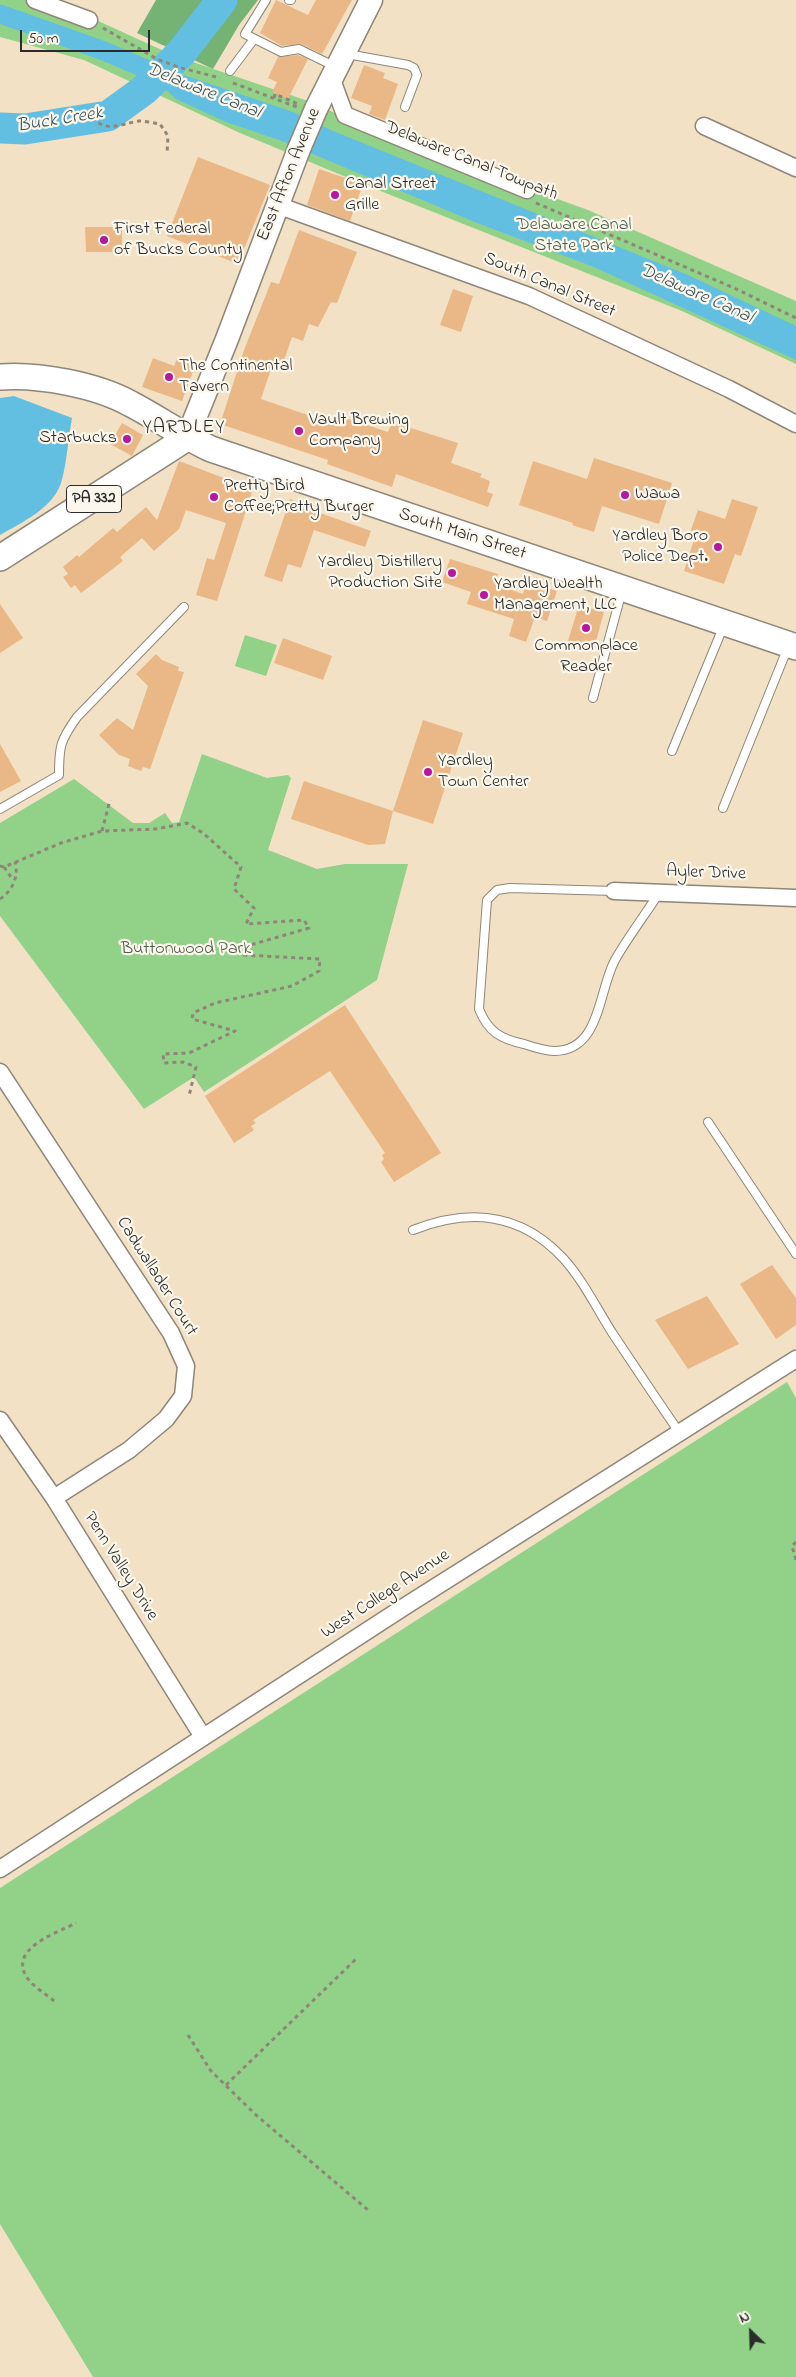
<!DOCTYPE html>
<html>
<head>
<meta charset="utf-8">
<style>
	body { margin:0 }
	#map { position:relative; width:796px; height:2377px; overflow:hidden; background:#f2e1c4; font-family:"Indie Flower",sans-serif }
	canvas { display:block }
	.north { position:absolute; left:726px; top:2307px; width:50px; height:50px; -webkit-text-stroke:4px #fbf7ec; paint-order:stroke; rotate:336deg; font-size:14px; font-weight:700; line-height:20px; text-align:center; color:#2b2b2b }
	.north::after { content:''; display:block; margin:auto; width:18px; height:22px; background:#2b2b2b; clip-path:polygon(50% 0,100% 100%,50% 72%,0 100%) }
	.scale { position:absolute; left:20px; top:30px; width:130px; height:22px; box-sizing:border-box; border:2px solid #2b2b2b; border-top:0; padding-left:6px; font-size:15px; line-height:18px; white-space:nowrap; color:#2b2b2b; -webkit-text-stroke:4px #fbf7ec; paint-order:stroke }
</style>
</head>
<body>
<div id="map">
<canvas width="796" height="2377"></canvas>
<div class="north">N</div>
<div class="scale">50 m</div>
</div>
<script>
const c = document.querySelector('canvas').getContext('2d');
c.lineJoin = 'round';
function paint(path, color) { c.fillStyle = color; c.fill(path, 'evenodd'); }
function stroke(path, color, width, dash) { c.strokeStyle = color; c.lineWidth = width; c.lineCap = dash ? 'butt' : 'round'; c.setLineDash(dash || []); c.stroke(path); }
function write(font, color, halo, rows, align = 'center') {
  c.font = font + ' "Indie Flower",sans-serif'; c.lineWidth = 4.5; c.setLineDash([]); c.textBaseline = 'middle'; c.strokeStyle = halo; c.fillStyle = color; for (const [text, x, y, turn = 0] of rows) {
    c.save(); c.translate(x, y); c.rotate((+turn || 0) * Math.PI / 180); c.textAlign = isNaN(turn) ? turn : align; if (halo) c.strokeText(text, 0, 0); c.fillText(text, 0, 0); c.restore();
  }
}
const green = new Path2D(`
	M0 0H52L175 56 311 102 389 138 588 210 796 301V364L682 311 363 184 240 133 84 60 0 37Z
	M245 635 277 645 266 676 235 666Z
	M202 754 267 778 288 775 291 778 268 850 317 869 345 864H408L377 980 204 1092 194 1077 144 1109 0 916V823L74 779 133 823H149L165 813 172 823 179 822Z
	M787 1382 796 1398V2377H93L0 2224V1888Z`);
const forest = new Path2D(`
	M156 0H258L239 25 213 69 137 33Z`);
const water = new Path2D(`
	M154 63 175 72 293 112 333 131 688 275 796 326V360L594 267 477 223 282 141 226 122 176 99 164 88 142 79Z
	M14 396 72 418C68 439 67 463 61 483 53 508 21 523 0 535V398Z`);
const pier = new Path2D(`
	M156 61 176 70 163 91 141 81Z`);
const canal = new Path2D(`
	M0 14 104 51 172 80`);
const river = new Path2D(`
	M0 128 25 129 108 116 144 90 181 53 222 0`);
const building = new Path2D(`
	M276 0 308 15 316 0H352L322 54 301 44 282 46 260 33Z
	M298 55 308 59 288 99 272 92 277 82 268 78 278 57Z
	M364 65 385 73 383 78 398 84 385 120 369 114 372 106 351 98Z
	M198 157 270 185 238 264 167 236Z
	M319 169 363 184 350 221 307 205Z
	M85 227H122V252H86Z
	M299 230 357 252 337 303 331 302 318 327 309 324 303 341 292 337 281 369 272 366 261 399 343 427 346 418 388 432 392 422 458 443 451 463 482 474 480 477 490 481 487 492 493 494 488 507 396 474 392 487 327 464 328 460 220 424 244 350 271 282 279 284Z
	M453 289 473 296 461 332 440 325Z
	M153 358 174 366 177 359 195 366 182 401 142 387Z
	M122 423 143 435 132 456 110 444Z
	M594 458 672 483 659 524 602 506 594 532 572 525 573 523 519 505 533 461 587 479Z
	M179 461 253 489 217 601 196 595 207 558 214 560 226 523 186 510 179 529 154 551 142 538 120 557 123 561 81 593 75 585 71 588 63 577 68 574 63 567 77 555 79 557 113 528 117 532 146 507 157 520Z
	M290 499 321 510 320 513 371 531 365 547 314 530 301 568 288 564 282 582 264 576Z
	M732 499 758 507 741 556 735 554 724 584 684 571 694 540 688 538 698 510 725 519Z
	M450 559 498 574 495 584 523 594 527 581 557 591 547 621 535 617 526 642 509 636 514 619 467 604 471 592 442 582Z
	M0 604 23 638 0 653Z
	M579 605 604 612 593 652 567 644Z
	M283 638 332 656 323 680 274 663Z
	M156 654 162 660 179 667 178 671 184 672 150 769 143 767 141 771 128 766 130 759 119 755 99 735 117 718 133 730 148 686 136 674Z
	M423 720 463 733 433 824 393 811Z
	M0 744 21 781 0 792Z
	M304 781 393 811 385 844 368 845 291 819Z
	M345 1005 441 1153 394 1182 381 1162 384 1159 382 1155 385 1153 330 1071 253 1120 256 1123 251 1126 254 1130 234 1143 205 1096Z
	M772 1265 796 1298V1325L776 1339 740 1284Z
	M707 1296 739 1344 688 1369 655 1320Z`);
const path = new Path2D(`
	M103 28 157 59 178 67 220 78
	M233 83 297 107
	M274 98 275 94 298 104
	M92 118C108 133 120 124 139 121 145 121 153 123 160 124L168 136 167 154
	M536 203 734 288 796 318
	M102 831 110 800
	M0 866 4 867 61 843 102 831 156 829 187 823 203 833 241 867 234 889 254 908 246 924 304 920 309 928 240 948 243 955 320 959 319 971 292 986 215 1003 193 1013 192 1019 235 1031 189 1053 163 1054 164 1063 183 1062 196 1067 189 1096
	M4 867 13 880
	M0 899C12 891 19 877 15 862
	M796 1542 792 1546 796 1560
	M54 2001C46 1994 34 1987 28 1979 6 1949 57 1933 76 1923
	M188 2035 211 2071 256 2115 368 2210
	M226 2085 356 1959`);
const service = new Path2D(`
	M266 0 245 34 281 52 299 49 336 67
	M289 0H291
	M347 54 408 65 414 68 417 75 405 107
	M230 71 254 39
	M593 698 622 591
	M672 751 724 625
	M723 808 788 647
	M0 809 59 775C59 746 60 741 77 717L184 607
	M614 891 510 888 497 890 487 900 479 1009C488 1032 501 1039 524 1044 533 1047 545 1051 554 1051 601 1051 598 991 615 960 628 937 645 915 659 893
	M708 1122 796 1254
	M413 1230C469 1208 520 1212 563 1258 583 1280 597 1309 613 1334 635 1367 657 1400 679 1432`);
const minor = new Path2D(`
	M35 0 89 20
	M331 77 345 115 527 190
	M704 126 796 168
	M277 205 529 296 729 389 796 424
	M614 891 796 898
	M0 1072 171 1333 186 1366 183 1396 166 1419 129 1450 54 1498
	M0 1420 54 1498 203 1737
	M0 1869 407 1605 796 1359`);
const secondary = new Path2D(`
	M316 109 371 0
	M187 438 227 339 299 149`);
const primary = new Path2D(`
	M0 377C39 374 97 385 131 404 158 418 183 436 211 449L796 647
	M0 558 187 438`);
const secondaryBridge = new Path2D(`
	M299 149 316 109`);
const markers = [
	[335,195,5,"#b5179e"],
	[104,240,5,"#b5179e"],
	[169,377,5,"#b5179e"],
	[299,431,5,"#b5179e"],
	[127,439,5,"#b5179e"],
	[625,495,5,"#b5179e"],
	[214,497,5,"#b5179e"],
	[718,547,5,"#b5179e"],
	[452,573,5,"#b5179e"],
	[484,595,5,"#b5179e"],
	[586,628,5,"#b5179e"],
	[428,772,5,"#b5179e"]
];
const shields = [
	[94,499,55]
];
const shieldNames = [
	["PA 332",94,499]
];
const streetNames = [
	["Delaware Canal Towpath",471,162,22],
	["East Afton Avenue",290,175,-68],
	["South Canal Street",549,286,23],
	["South Main Street",462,535,18],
	["Ayler Drive",706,874,2],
	["Cadwallader Court",156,1277,58],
	["Penn Valley Drive",120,1567,58],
	["West College Avenue",386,1595,-33]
];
const poiNames = [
	["Canal Street",345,185],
	["Grille",345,206],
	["First Federal",114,230],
	["of Bucks County",114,251],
	["The Continental",179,367],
	["Tavern",179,388],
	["Vault Brewing",309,421],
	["Company",309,442],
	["Starbucks",117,439,"right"],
	["Pretty Bird",224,487],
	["Coffee;Pretty Burger",224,508],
	["Wawa",635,495],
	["Yardley Boro",708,537,"right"],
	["Police Dept.",708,558,"right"],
	["Yardley Distillery",442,563,"right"],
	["Production Site",442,584,"right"],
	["Yardley Wealth",494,585],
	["Management, LLC",494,606],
	["Commonplace",586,647,"center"],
	["Reader",586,668,"center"],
	["Yardley",438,762],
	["Town Center",438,783]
];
const parkNames = [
	["Delaware Canal",574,226],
	["State Park",574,247],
	["Buttonwood Park",186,950]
];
const waterNames = [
	["Delaware Canal",203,92,22],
	["Buck Creek",60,121,-9],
	["Delaware Canal",696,295,24]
];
const quarterNames = [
	["YARDLEY",184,429]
];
paint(green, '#91d188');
paint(forest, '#74b374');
paint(water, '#63bfe1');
paint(pier, '#f2e1c4');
stroke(canal, '#63bfe1', 19);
stroke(river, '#63bfe1', 31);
paint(building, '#eab887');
stroke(service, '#8e8678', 10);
stroke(minor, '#8e8678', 19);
stroke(secondary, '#8e8678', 25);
stroke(primary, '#8e8678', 28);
stroke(path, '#8e8678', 3, [4, 4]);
stroke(service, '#fff', 8);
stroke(minor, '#fff', 16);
stroke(secondary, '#fff', 22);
stroke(primary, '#fff', 25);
stroke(secondaryBridge, '#8e8678', 25, []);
stroke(secondaryBridge, '#fff', 22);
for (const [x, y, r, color] of markers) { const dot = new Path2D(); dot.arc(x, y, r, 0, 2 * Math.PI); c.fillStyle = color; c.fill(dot); stroke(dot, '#fbf7ec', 2); }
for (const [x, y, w] of shields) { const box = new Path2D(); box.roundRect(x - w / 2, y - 13.5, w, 27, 4); c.fillStyle = '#fbf7ec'; c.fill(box); stroke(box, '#2b2b2b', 1); }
write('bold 16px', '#2b2b2b', null, shieldNames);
write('18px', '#2b2b2b', '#fbf7ec', streetNames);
write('18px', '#2b2b2b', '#fbf7ec', poiNames, 'left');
write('18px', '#4a5d47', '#fbf7ec', parkNames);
write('italic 19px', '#3c5762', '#fbf7ec', waterNames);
c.letterSpacing = '1px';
write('20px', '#2b2b2b', '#fbf7ec', quarterNames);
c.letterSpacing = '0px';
</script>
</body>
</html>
